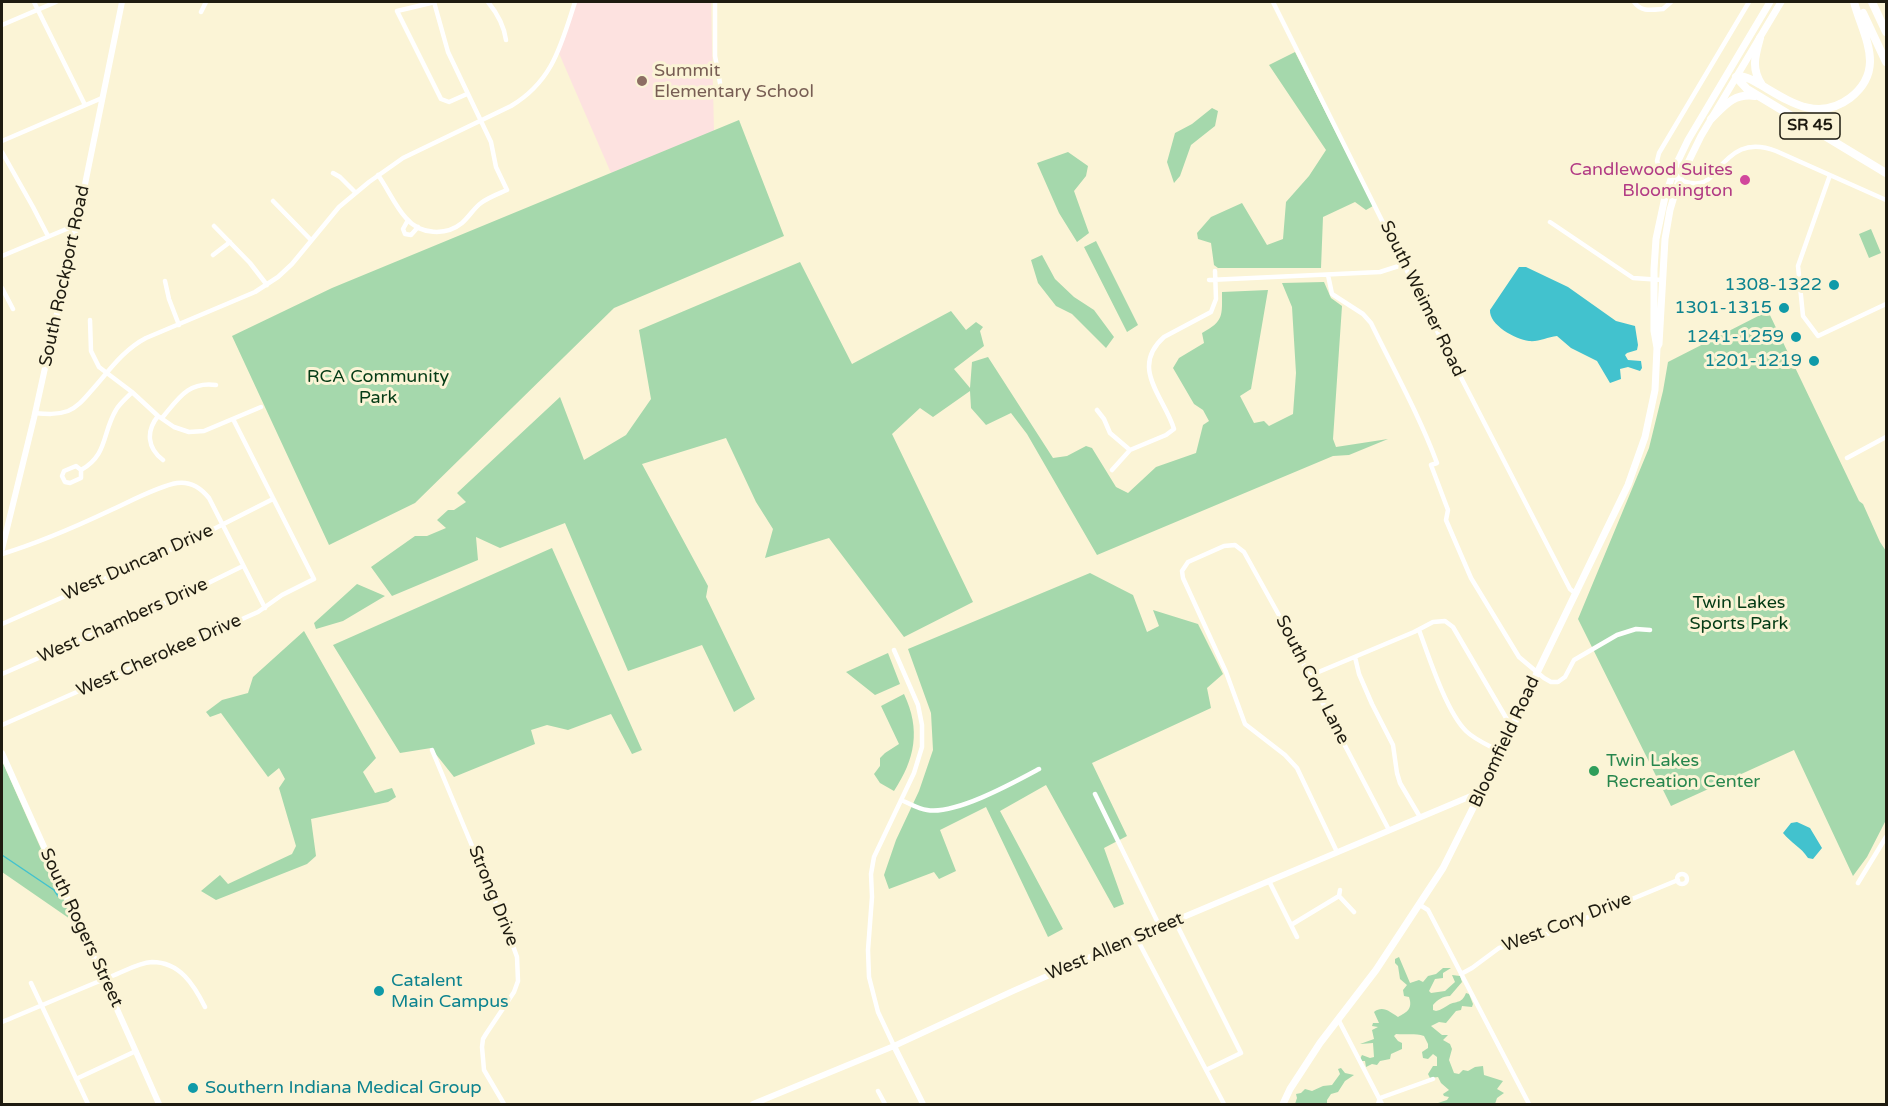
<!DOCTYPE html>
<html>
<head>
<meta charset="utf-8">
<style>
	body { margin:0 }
	#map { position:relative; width:1888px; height:1106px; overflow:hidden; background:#fbf4d6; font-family:"Varela Round",sans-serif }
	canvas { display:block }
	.frame { position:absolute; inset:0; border:3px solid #1e1b10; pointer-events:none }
</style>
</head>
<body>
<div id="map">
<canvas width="1888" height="1106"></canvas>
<div class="frame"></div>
</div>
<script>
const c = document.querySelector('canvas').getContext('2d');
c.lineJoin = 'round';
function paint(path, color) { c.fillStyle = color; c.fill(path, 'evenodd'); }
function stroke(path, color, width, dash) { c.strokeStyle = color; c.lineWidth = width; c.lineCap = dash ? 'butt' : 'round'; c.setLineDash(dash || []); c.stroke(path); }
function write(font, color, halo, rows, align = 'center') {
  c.font = font + ' "Varela Round",sans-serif'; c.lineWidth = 6; c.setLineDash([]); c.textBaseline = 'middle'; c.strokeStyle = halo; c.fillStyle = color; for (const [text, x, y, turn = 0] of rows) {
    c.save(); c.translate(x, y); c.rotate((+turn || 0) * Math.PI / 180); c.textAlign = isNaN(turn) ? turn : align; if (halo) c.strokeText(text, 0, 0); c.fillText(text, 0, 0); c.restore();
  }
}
const education = new Path2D(`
	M575 2H711L714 131 611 173 558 51Z`);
const green = new Path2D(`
	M1295 52 1373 206 1366 210 1355 202 1323 217 1321 268H1218L1214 265 1211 243 1198 239 1197 233 1211 217 1242 203 1267 245 1283 239 1286 202 1309 176 1326 150 1269 65Z
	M1212 108 1218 111 1215 126 1191 145 1180 176 1174 183 1167 162 1175 133 1192 124Z
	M739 120 784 236 614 308 415 503 329 545 232 336 332 288Z
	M1068 152 1088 166 1086 176 1074 191 1089 233 1077 242 1059 213 1037 163Z
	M1871 229 1881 253 1869 258 1859 234Z
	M1096 241 1138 325 1127 332 1084 247Z
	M1042 255 1055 279 1074 297 1094 310 1114 337 1106 348 1072 314 1056 306 1038 283 1031 260Z
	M800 262 852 364 951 311 966 330 976 322 983 327 980 331 984 346 954 369 970 388 972 362 988 357 1053 458 1067 456 1086 446 1092 448 1116 487 1128 493 1156 467 1196 453 1203 425 1209 421 1203 410 1194 404 1173 368 1179 358 1204 343 1202 333C1224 321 1222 316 1222 292L1268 290 1251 389 1240 396 1254 423 1264 421 1269 426 1293 414 1296 373 1292 307 1282 283 1324 282 1331 298 1342 306 1333 439 1336 447 1388 439 1349 455 1333 456 1097 555 1027 434 1011 413 986 425 971 408 970 391 933 417 920 408 892 434 973 602 904 637 829 538 765 558 773 529 756 502 726 438 642 464 708 586 706 597 755 699 734 712 702 645 628 671 565 523 500 548 476 537 478 560 392 596 371 567 415 536H427L446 528 437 520 448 510H454L466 502 457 493 560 397 584 460 626 435 651 399 639 330Z
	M1768 311 1859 501 1863 504 1880 542 1886 551V820L1867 857 1853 876 1794 750 1671 806 1578 619 1649 448 1663 391 1668 362Z
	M552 548 642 750 632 754 611 714 568 730 547 725 531 730 535 744 454 777 431 748 400 753 333 645Z
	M1090 573 1133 595 1147 632 1159 626 1153 610 1198 624 1223 674 1207 688 1211 708 1092 763 1127 836 1104 848 1124 904 1114 908 1046 785 1000 811 1063 929 1048 937 986 807 940 830 956 871 939 879 934 872 889 889 884 875 896 840 919 791 933 750 931 713 908 649Z
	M357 584 385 596 343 621 316 629 314 623Z
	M304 631 376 758 363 772 375 793 392 788 396 797 388 802 311 819 316 856 307 864 216 900 201 891 220 875 228 884 292 854 296 846 279 788 285 779 279 768 268 777 221 713 210 717 206 712 222 700 248 693 253 677Z
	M888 653 900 684 875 695 846 672Z
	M904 694C921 730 915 759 894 791L880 783 874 774 880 766V758L885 753 899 744 881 706Z
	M2 761 73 921 2 872Z
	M1399 957 1410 983 1419 980 1423 982 1428 976 1436 974 1443 968H1451L1443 973V978L1435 979 1429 991 1431 993 1445 991 1455 982 1452 975 1460 976 1462 982 1450 996C1443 996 1437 1000 1433 1005V1010L1436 1011C1441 1010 1445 1007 1450 1004 1458 1001 1462 1003 1466 993L1469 994 1473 1004 1472 1007 1462 1006 1461 1010 1456 1011 1446 1023 1439 1022 1431 1026 1442 1035H1448L1443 1040 1450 1044 1452 1049 1449 1060 1454 1073 1459 1074 1463 1070 1468 1071 1475 1067 1483 1066 1484 1075 1503 1081 1497 1089 1504 1093 1497 1098 1495 1104H1435L1447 1100 1449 1097 1444 1096 1443 1094 1449 1090 1441 1083 1438 1077 1430 1078 1428 1074 1433 1066H1437V1057L1433 1054 1428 1059 1423 1058 1422 1052 1428 1048V1044L1424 1036C1415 1033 1406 1035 1396 1034L1394 1036 1398 1041 1402 1043V1049L1391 1054 1390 1059 1380 1061 1377 1065 1372 1064 1366 1067 1365 1061H1362L1360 1059 1362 1055 1370 1058 1374 1057 1373 1043 1360 1044 1374 1039 1372 1030 1378 1027 1372 1026 1373 1023H1379L1374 1012C1383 1005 1390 1012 1398 1017 1407 1012 1413 1009 1409 997L1404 996 1403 990 1407 985 1400 979 1398 966 1395 963V959Z
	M1341 1068 1345 1073 1354 1075 1345 1081 1338 1092 1331 1094 1327 1100V1104H1295L1297 1098 1296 1094 1301 1093 1305 1089 1312 1091 1323 1086 1332 1085 1340 1074 1338 1069Z`);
const water = new Path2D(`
	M1519 267H1526L1568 287 1616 321 1635 326 1638 345 1637 350 1627 353 1625 355 1628 360 1641 361 1642 368 1640 371 1628 367 1620 369 1621 379 1610 383 1597 361 1571 348 1557 336C1547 337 1539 342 1529 341 1515 339 1489 325 1490 310Z
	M1797 822 1810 828 1822 848 1813 859 1808 858C1801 847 1791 843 1783 833L1791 823Z`);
const stream = new Path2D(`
	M2 855 54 890 58 896`);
const street = new Path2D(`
	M34 2 85 105
	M435 2 397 11 441 99 449 102 467 94
	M488 2C497 13 504 25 506 40
	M715 2V56L720 83
	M1273 2 1436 329 1570 589 1576 594
	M1634 2C1641 12 1651 10 1663 9L1671 2
	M1749 2 1659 153 1657 161 1660 170C1672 175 1687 186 1700 183 1707 182 1711 177 1715 172 1733 151 1747 140 1776 151L1886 200
	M201 12 206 2
	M2 25 56 2
	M2 141 102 98
	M2 152 33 207 48 236
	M333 173 340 177 355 192
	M378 175C388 189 395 206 406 218 420 235 446 236 462 223 469 217 474 208 481 203 489 197 498 194 507 190L496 167 491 142 448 52 434 2
	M1830 175 1798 266 1803 316 1818 336 1886 304
	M273 201 311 240
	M408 220 403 229 405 234 411 235 418 227
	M1550 222 1633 278 1662 280
	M214 226 250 263 267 285
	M213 255 230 242
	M2 256 76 225
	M1328 275 1332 294 1363 314 1371 323C1394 370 1419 415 1437 463L1431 465 1448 510 1446 520 1471 578 1519 657 1544 678 1551 682H1558L1565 677 1574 660 1617 635 1636 629 1650 630
	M1209 280 1380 272 1405 264
	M165 281 169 299 179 325
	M2 288 13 309
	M90 320 91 351 99 367 132 392 158 416 174 427 189 432 204 431 261 407
	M1097 410 1104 419 1110 433 1130 450
	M35 413C46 414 57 415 68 411 78 407 85 398 92 390 109 371 123 350 146 338L255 292 278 277 292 264 339 207 369 182 403 158 511 106C553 81 561 45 575 2
	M158 416C146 431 147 448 163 460
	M162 418C178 399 188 381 216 385
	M1847 458 1886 437
	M81 470V478L70 483 65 482 62 476 64 471 76 466 81 470C108 455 102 433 116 410 120 403 127 398 132 392
	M1112 470 1130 450 1166 435 1174 429C1165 398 1129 368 1164 337L1211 312 1216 299 1215 271
	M2 554C38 543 75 527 109 511 127 503 158 486 177 483 191 481 201 488 209 498L265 608
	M2 624 188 542 273 499
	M1419 630C1429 657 1446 711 1466 731 1475 740 1490 746 1501 752
	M894 650 918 705 922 725V747L914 773 874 857 871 874 872 897 868 950 869 977 878 1012 894 1046
	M1355 657 1359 674 1372 704 1393 745 1397 773 1400 783 1420 817
	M2 674 192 591 243 566
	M1309 676 1414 632 1433 622 1445 621 1453 627 1512 728
	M2 725 258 612 282 595 314 579 233 419
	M432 750 508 932 517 957 518 981 514 992 486 1034 483 1039 482 1047 484 1070 504 1104
	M1095 794 1160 927
	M901 800C909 803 918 809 927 810 955 815 1013 783 1039 769
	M1337 852 1297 768 1285 755 1245 724 1226 672 1183 578 1182 571 1188 562 1224 546 1235 545 1244 552 1285 626 1316 690 1389 830
	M1677 879a5 5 0 1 1 10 0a5 5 0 1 1-10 0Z
	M1269 881 1291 925
	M1858 883 1886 837
	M1340 890 1339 896 1354 912
	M1420 905 1428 910 1529 1104
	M1175 921 1241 1053 1206 1070
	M1136 937 1224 1104
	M1297 937 1291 925 1339 896
	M1461 974 1472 968 1499 948 1540 937 1678 880
	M31 983 88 1104
	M1338 1019 1382 1104
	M2 1022C38 1007 75 991 112 976 125 971 138 963 152 962 180 962 194 985 205 1007
	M76 1079 136 1051
	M878 1091 885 1104
	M1378 1104 1380 1098 1433 1079`);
const secondary = new Path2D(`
	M2 549 34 418 81 204 122 2
	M2 753C54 870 108 987 159 1104
	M894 1046 923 1104
	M753 1104 894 1046 1013 991 1136 937 1471 796 1479 797`);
const primary = new Path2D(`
	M1657 348 1659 344 1665 239 1670 210 1678 183 1701 136 1781 2
	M1283 1104 1290 1089 1320 1043 1376 970 1443 868 1501 752 1537 673 1628 485 1645 437 1655 390 1657 348 1654 331V269L1656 239 1665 197 1675 167 1688 140 1770 2`);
const highway = new Path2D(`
	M1872 2 1886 32
	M1863 13 1886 62
	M1760 38C1755 56 1751 69 1762 85
	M1736 77C1746 75 1753 81 1761 85 1790 102 1818 122 1850 98 1887 69 1863 36 1854 2
	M1736 77 1747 89 1886 173
	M1711 119C1725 105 1734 93 1755 96`);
const markers = [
	[642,81,6,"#8d6e63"],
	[1745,180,6,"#d1479c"],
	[1834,285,6,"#0f9aa8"],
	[1784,308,6,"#0f9aa8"],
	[1796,337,6,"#0f9aa8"],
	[1814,361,6,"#0f9aa8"],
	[1594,771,6,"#2e9e5b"],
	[379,991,6,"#0f9aa8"],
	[193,1088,6,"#0f9aa8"]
];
const shields = [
	[1810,126,60]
];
const shieldNames = [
	["SR 45",1810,126]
];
const educationNames = [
	["Summit",654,71],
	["Elementary School",654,92]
];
const hotelNames = [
	["Candlewood Suites",1733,170],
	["Bloomington",1733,191]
];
const streetNames = [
	["South Rockport Road",65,276,-78],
	["South Weimer Road",1422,299,64],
	["West Duncan Drive",138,563,-24],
	["West Chambers Drive",123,621,-24],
	["West Cherokee Drive",159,656,-24],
	["South Cory Lane",1312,680,63],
	["Bloomfield Road",1505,742,-65],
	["Strong Drive",493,896,68],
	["West Cory Drive",1567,923,-21],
	["South Rogers Street",81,928,65],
	["West Allen Street",1115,947,-23]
];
const cultureNames = [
	["1308-1322",1822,285],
	["1301-1315",1772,308],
	["1241-1259",1784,337],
	["1201-1219",1802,361],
	["Catalent",391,981,"left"],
	["Main Campus",391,1002,"left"],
	["Southern Indiana Medical Group",205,1088,"left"]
];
const parkNames = [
	["RCA Community",378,377],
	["Park",378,398],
	["Twin Lakes",1739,603],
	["Sports Park",1739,624]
];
const leisureNames = [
	["Twin Lakes",1606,761],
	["Recreation Center",1606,782]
];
paint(education, '#fde2e0');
paint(green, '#a5d8ac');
paint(water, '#42c2ce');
stroke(stream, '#42c2ce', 1.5);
stroke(street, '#fff', 4.5);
stroke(secondary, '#fff', 6);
stroke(primary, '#fff', 7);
stroke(highway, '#fff', 8);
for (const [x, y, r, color] of markers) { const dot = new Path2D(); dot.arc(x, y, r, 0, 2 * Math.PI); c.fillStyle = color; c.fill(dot); stroke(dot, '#fbf4d6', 2); }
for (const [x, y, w] of shields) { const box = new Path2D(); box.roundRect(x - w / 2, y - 13, w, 26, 4.5); c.fillStyle = '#fbf4d6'; c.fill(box); stroke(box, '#1e1b10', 1.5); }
write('bold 16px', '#1e1b10', null, shieldNames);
write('18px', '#785e54', '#fbf4d6', educationNames, 'left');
write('18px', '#b23c85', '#fbf4d6', hotelNames, 'right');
write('18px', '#1e1b10', '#fbf4d6', streetNames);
write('18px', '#0d838f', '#fbf4d6', cultureNames, 'right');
write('18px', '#043b15', '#fbf4d6', parkNames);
write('18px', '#27864d', '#fbf4d6', leisureNames, 'left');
</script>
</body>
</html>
